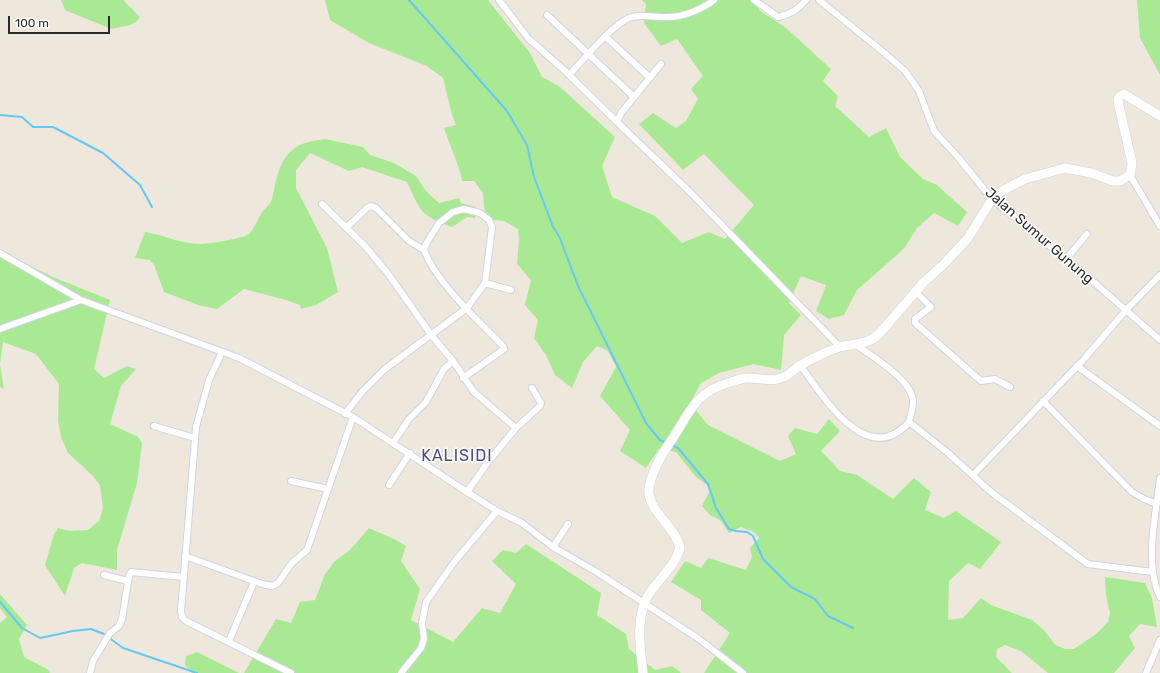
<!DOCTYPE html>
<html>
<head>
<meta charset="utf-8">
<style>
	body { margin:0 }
	#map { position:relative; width:1160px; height:673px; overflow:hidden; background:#eee7db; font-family:Rubik,sans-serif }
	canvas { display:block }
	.scale { position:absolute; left:8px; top:16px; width:102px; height:18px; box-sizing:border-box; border:2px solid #2a2a2a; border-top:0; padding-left:5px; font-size:12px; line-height:14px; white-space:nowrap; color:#2a2a2a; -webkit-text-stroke:3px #fff; paint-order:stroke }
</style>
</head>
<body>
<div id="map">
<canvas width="1160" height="673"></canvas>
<div class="scale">100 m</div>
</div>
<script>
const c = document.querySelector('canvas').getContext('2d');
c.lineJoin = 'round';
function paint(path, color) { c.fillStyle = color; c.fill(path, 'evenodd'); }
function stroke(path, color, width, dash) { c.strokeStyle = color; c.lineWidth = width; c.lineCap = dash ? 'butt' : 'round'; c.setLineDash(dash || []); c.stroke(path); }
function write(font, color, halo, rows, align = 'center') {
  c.font = font + ' Rubik,sans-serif'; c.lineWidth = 3; c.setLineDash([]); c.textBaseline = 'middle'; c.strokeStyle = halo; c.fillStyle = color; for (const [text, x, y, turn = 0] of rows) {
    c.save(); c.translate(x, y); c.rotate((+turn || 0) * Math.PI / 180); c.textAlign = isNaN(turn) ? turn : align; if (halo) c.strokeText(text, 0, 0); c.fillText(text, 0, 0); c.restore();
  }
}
const green = new Path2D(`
	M61 0H123L140 17 136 22 130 25 111 29 65 10Z
	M325 0H488L530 53 542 77 560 87 615 137 602 166 612 197 655 216 682 243 709 232 725 239 754 205 704 154 683 170 639 124 653 113 676 128 686 121 698 99 691 89 703 76 677 39 661 46 644 23 646 4 642 0H761L759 10 786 28 831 69 823 81 838 96 835 106 869 137 886 128 900 157 923 179 937 185 967 212 958 226 934 213 917 228 905 247 897 255 857 290 844 315 829 319 816 311 826 285 801 276 789 303 801 315 784 335 781 370 753 364 719 373 701 383 690 403 708 425 780 461 796 454 788 436 795 428 817 434 829 419 840 431 821 451 840 471 857 475 893 499 914 478 931 492 925 510 944 518 956 511 1001 542 980 569 968 563 949 581 948 620 963 618 981 598 991 605 1032 620 1045 631 1055 645 1065 649H1074L1096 634 1108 622 1110 613 1106 596 1105 577 1145 583 1152 598 1157 627 1140 624 1129 636 1135 648 1114 673H1048L1021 651 1005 645 997 649 996 657 1012 673H704L730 633 701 610V600L671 582 685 561 701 568 708 558 746 570 752 557 750 548 759 538 754 532 741 527 729 533 720 520 710 515 702 506 709 492 707 485 696 477 676 452 659 449 646 468 620 451 630 430 600 396 616 367 608 351 597 346 583 362 572 388 555 375 546 355 534 338 538 320 525 305 531 280 517 264 519 240 518 229 504 221 485 219 483 193 474 181H462C463 176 447 137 444 128L456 125 452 115 443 78 427 66 369 43 330 20Z
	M1137 0H1160V75L1140 38Z
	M325 139 363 147 370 155 394 163 416 176 426 191 439 203 459 198 461 203 476 207 475 218 467 217 452 227C420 215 421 212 407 182L362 167 349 171 310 153 296 170V188L327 248 338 292 316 305 301 309 300 305 286 300 244 289 217 309 198 305 164 292 154 265 150 260 135 258 145 232C166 235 179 244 201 244 208 244 245 238 249 234 255 228 258 218 263 211 266 207 271 204 272 199 276 182 278 163 291 151 300 142 314 141 325 139Z
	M0 251 55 278 110 300 94 369 104 378 127 366 136 369 121 386 110 424 138 437 142 443 137 483 117 550V570L82 563 74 568 65 596 45 565 54 534 58 528 70 531 88 530 99 521 103 508 100 485 93 476 68 453 62 440 58 421 59 384 36 354 3 342 0 364 4 389 0 387Z
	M369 528 396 540 406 546 401 561 420 589 411 620 453 642 482 608 500 613 516 584 492 561 503 550 516 553 526 544 601 593 597 615 626 634 629 649 655 670 672 666 681 673H244L276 619 291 623 300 602 315 600 325 574 334 562 350 550Z
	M0 594 27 625 19 639 24 657 47 669 50 673H0V623L7 617 0 608Z
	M197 652 239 673H192L185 665 186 656Z`);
const stream = new Path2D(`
	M409 0 507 111 527 145 534 177 553 227 559 236 578 286 646 423 660 440 667 443
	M0 115 22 117 33 127H53L103 153 140 185 152 207
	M671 445 678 448 708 484 716 508 729 529 736 531 747 532 753 536 763 559 791 587 815 599 828 616 853 628
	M0 602 22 628 40 638 73 631 91 629 104 634 123 648 197 673`);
const street = new Path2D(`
	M499 0 528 38 564 70 617 122
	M754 0 778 17C790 14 798 10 806 0
	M819 0 882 51 905 71 919 91 934 131 958 157 992 199 1088 277 1160 340
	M547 15 634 97
	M605 36 649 77
	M661 64 621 113 617 122 691 193 840 347
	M569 75C583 60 612 25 629 18 641 13 656 18 669 17 683 17 703 9 714 0
	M1130 175 1160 226
	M322 204 366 247 389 275 432 336 453 361 474 392 516 428
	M346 228 367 208 371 206 376 208 409 241 424 250
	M0 253 81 300 239 358 353 417 467 492 497 511 522 523 553 547 595 571 699 639 743 673
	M1066 259 1087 234
	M485 283 511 290
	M916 292 931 307 915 319V323L981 381 995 379 1010 387
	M0 329 81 300
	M856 345C872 356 915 382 913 403 913 409 910 416 909 422
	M222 352 209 380 196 427 181 611 182 617 186 621 291 673
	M800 365C823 396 867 470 909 422L947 452 991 492 1088 564 1153 572
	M1077 366 1160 426
	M1043 401 1132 492 1144 499 1157 504
	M345 414 362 392 385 369 467 308 485 283 492 227 489 220 480 213 464 209 453 212 439 223 426 244 424 250C437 284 478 320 503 346L504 349 463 378
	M154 426 195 438
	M393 443 409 419 426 402 444 369 453 361
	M973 475 1084 359 1126 310 1160 275
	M1160 478C1156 513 1144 565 1160 597
	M291 481 328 489
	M389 485 410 453
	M467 492 488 462 516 428 540 406 541 403 532 388
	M553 547 568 524
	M185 556 262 584 272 586 278 583 291 564 307 550 353 417
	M104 575 128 581
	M229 641 254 582
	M90 673 93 661 110 633 119 626 122 619 129 576 131 572 183 577
	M401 673 421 648 424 639 422 623 426 602 455 561 497 511
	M1146 673 1160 640`);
const secondary = new Path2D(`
	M643 673C640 648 635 617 649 594 659 578 675 567 680 548 676 527 651 514 649 493 647 480 663 452 671 441 689 414 694 393 728 383 734 381 742 378 748 378 759 378 771 382 781 378 789 376 794 369 801 365 813 358 827 351 840 347 854 343 868 345 879 334L924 282 944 264 968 238 992 199 1002 191 1025 179 1065 168 1091 173 1113 181H1120L1130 175 1132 163 1119 106 1118 99 1120 96 1124 94 1160 116`);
const streetNames = [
	["Jalan Sumur Gunung",1039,236,41]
];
const quarterNames = [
	["KALISIDI",457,456]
];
paint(green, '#aae993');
stroke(stream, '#65c8f9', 2);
stroke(street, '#d0d3e5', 8);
stroke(secondary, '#d0d3e5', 10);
stroke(street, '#fff', 6);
stroke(secondary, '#fff', 9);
write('14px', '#2a2a2a', '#fff', streetNames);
c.letterSpacing = '1px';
write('16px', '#474d7f', '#fff', quarterNames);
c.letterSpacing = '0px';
</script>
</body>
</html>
